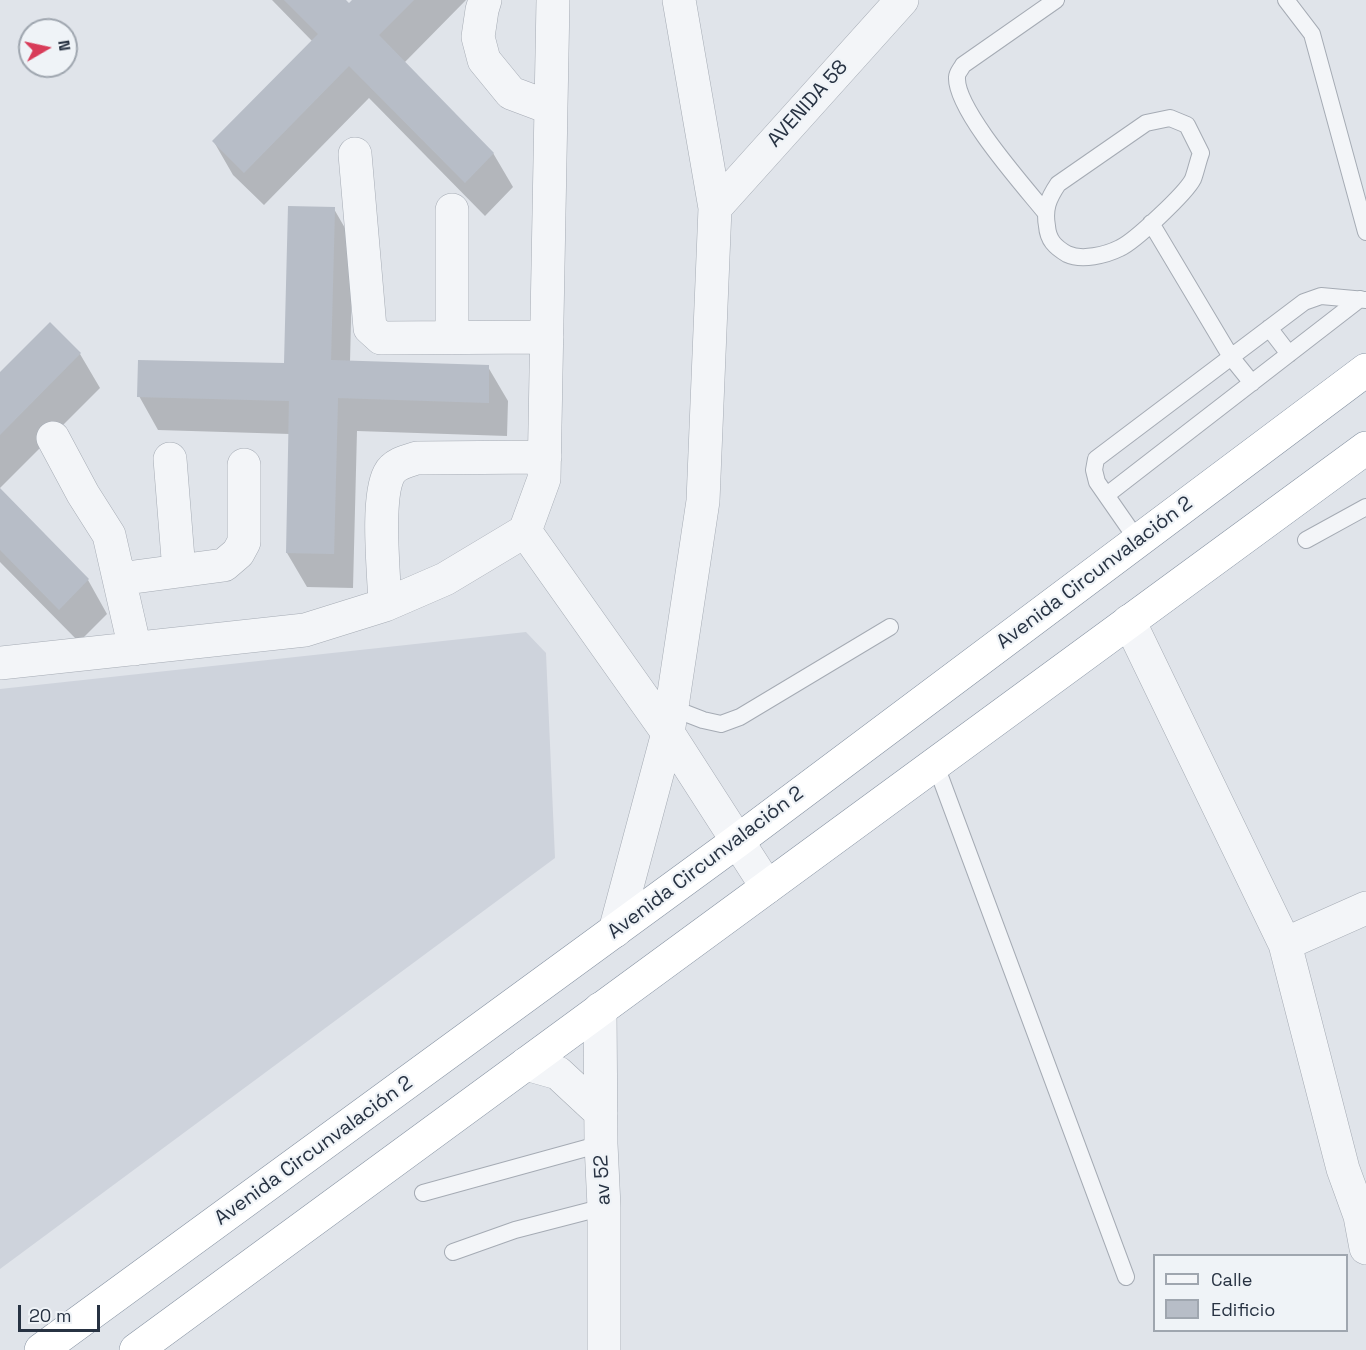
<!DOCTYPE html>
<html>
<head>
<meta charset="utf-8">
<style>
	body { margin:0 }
	#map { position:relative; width:1366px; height:1350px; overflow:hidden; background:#e0e4ea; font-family:"Space Grotesk",sans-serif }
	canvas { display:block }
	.legend { position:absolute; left:1153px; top:1254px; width:195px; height:78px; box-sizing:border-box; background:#eff3f7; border:2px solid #9fa6af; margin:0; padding:8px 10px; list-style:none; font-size:18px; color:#273242 }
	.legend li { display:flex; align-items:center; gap:12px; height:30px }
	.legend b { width:30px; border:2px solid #9fa6af }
	.north { position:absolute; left:18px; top:18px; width:60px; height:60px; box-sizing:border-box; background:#eff3f7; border:2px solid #9fa6af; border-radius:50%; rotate:81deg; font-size:16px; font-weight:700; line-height:24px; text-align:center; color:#273242 }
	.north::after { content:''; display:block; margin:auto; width:21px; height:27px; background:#d83c59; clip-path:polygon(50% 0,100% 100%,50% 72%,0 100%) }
	.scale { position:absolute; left:18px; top:1305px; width:82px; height:27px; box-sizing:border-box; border:3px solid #273242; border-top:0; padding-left:8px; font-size:18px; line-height:21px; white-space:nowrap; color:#273242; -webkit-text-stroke:4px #eff3f7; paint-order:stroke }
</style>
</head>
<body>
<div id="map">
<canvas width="1366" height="1350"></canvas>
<ul class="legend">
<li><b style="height:8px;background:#f3f5f8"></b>Calle</li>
<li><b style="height:16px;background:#b7bdc7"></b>Edificio</li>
</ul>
<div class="north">N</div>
<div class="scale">20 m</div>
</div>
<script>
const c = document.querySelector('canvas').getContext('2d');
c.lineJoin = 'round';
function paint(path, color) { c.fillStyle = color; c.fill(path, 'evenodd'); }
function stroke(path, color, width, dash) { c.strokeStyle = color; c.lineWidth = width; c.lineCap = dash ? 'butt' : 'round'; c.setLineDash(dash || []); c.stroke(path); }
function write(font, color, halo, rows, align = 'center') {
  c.font = font + ' "Space Grotesk",sans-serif'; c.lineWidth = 4.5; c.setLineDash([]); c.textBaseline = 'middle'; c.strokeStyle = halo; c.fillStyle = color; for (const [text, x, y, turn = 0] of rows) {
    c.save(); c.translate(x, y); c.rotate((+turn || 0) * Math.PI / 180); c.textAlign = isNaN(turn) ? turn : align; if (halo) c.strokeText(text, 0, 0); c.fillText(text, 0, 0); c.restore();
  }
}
const built = new Path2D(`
	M526 632 546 653 555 858 0 1269V689Z`);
const shadow = new Path2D(`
	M272 0H343L349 5 354 0H466L404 63 493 153 513 187 485 216 369 98 264 205 233 175 214 142 313 42Z
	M334 209 353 242 350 362 488 367 508 401 507 436 357 431 353 588 307 587 287 553 290 434 158 430 139 396 286 365Z
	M50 324 80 354 100 388 0 488V375Z
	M0 490 88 580 107 614 79 642 0 562Z`);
const building = new Path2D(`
	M284 0H346L349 3 352 0H414L379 35 494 153 465 183 349 66 244 173 212 141 318 34Z
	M288 206 335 207 331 360 489 365V403L338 398 334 554 286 553 289 401 137 397 138 360 284 363Z
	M50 322 81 353 0 435V372Z
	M0 488 89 579 59 610 0 550Z`);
const lane = new Path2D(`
	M1286 0 1312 34 1366 232
	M1170 118 1187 125 1201 153C1198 161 1196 171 1193 179 1186 193 1135 241 1120 248 1106 255 1082 261 1067 254 1055 247 1048 240 1047 226 1044 209 1048 199 1058 184L1146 123Z
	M1045 212C1024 186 955 109 957 77 957 73 961 69 963 65L1056 0
	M1151 223 1231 357 1252 383
	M1269 328 1289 354
	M1108 494 1360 299
	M1306 540 1366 507
	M1138 541 1097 482 1094 470 1096 459 1304 302 1321 296 1366 300
	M672 708 703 720 721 724 740 717 890 627
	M935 763 1126 1277
	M423 1193 601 1144
	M453 1252 515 1230 604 1207`);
const street = new Path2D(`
	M485 0 482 10 478 37 484 60 511 93 551 108
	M355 154 370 328 381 338 547 337
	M715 208 902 0
	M452 210V338
	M53 438 83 494 109 535 135 649
	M170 459 179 571
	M525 531 668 733 767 887
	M119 579 224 565 238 553 244 542V465
	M385 605C384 574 376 499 389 474 394 464 407 461 417 458L545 457
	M1129 621 1285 944 1343 1169 1360 1216 1366 1248
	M0 663 305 630 385 605 445 579 525 531 544 479 553 0
	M615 931 668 733 703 501 715 208 679 0
	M1285 944 1366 908
	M600 1009 601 1144 604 1207V1350
	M526 1064 558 1073 601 1113`);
const highway = new Path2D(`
	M41 1350 736 842 1366 370
	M136 1350 1366 448`);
const streetNames = [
	["AVENIDA 58",808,104,-48],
	["Avenida Circunvalación 2",1095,573,-37],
	["Avenida Circunvalación 2",706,863,-37],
	["Avenida Circunvalación 2",314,1151,-36],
	["av 52",603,1180,-93]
];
paint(built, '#ced3dc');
paint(shadow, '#0003');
paint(building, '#b7bdc7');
stroke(lane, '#a5abb4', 18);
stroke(street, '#a5abb4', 34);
stroke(highway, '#8692a2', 34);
stroke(lane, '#f3f5f8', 16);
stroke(street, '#f3f5f8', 33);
stroke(highway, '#fff', 33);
write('20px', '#273242', '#eff3f7', streetNames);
</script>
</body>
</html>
